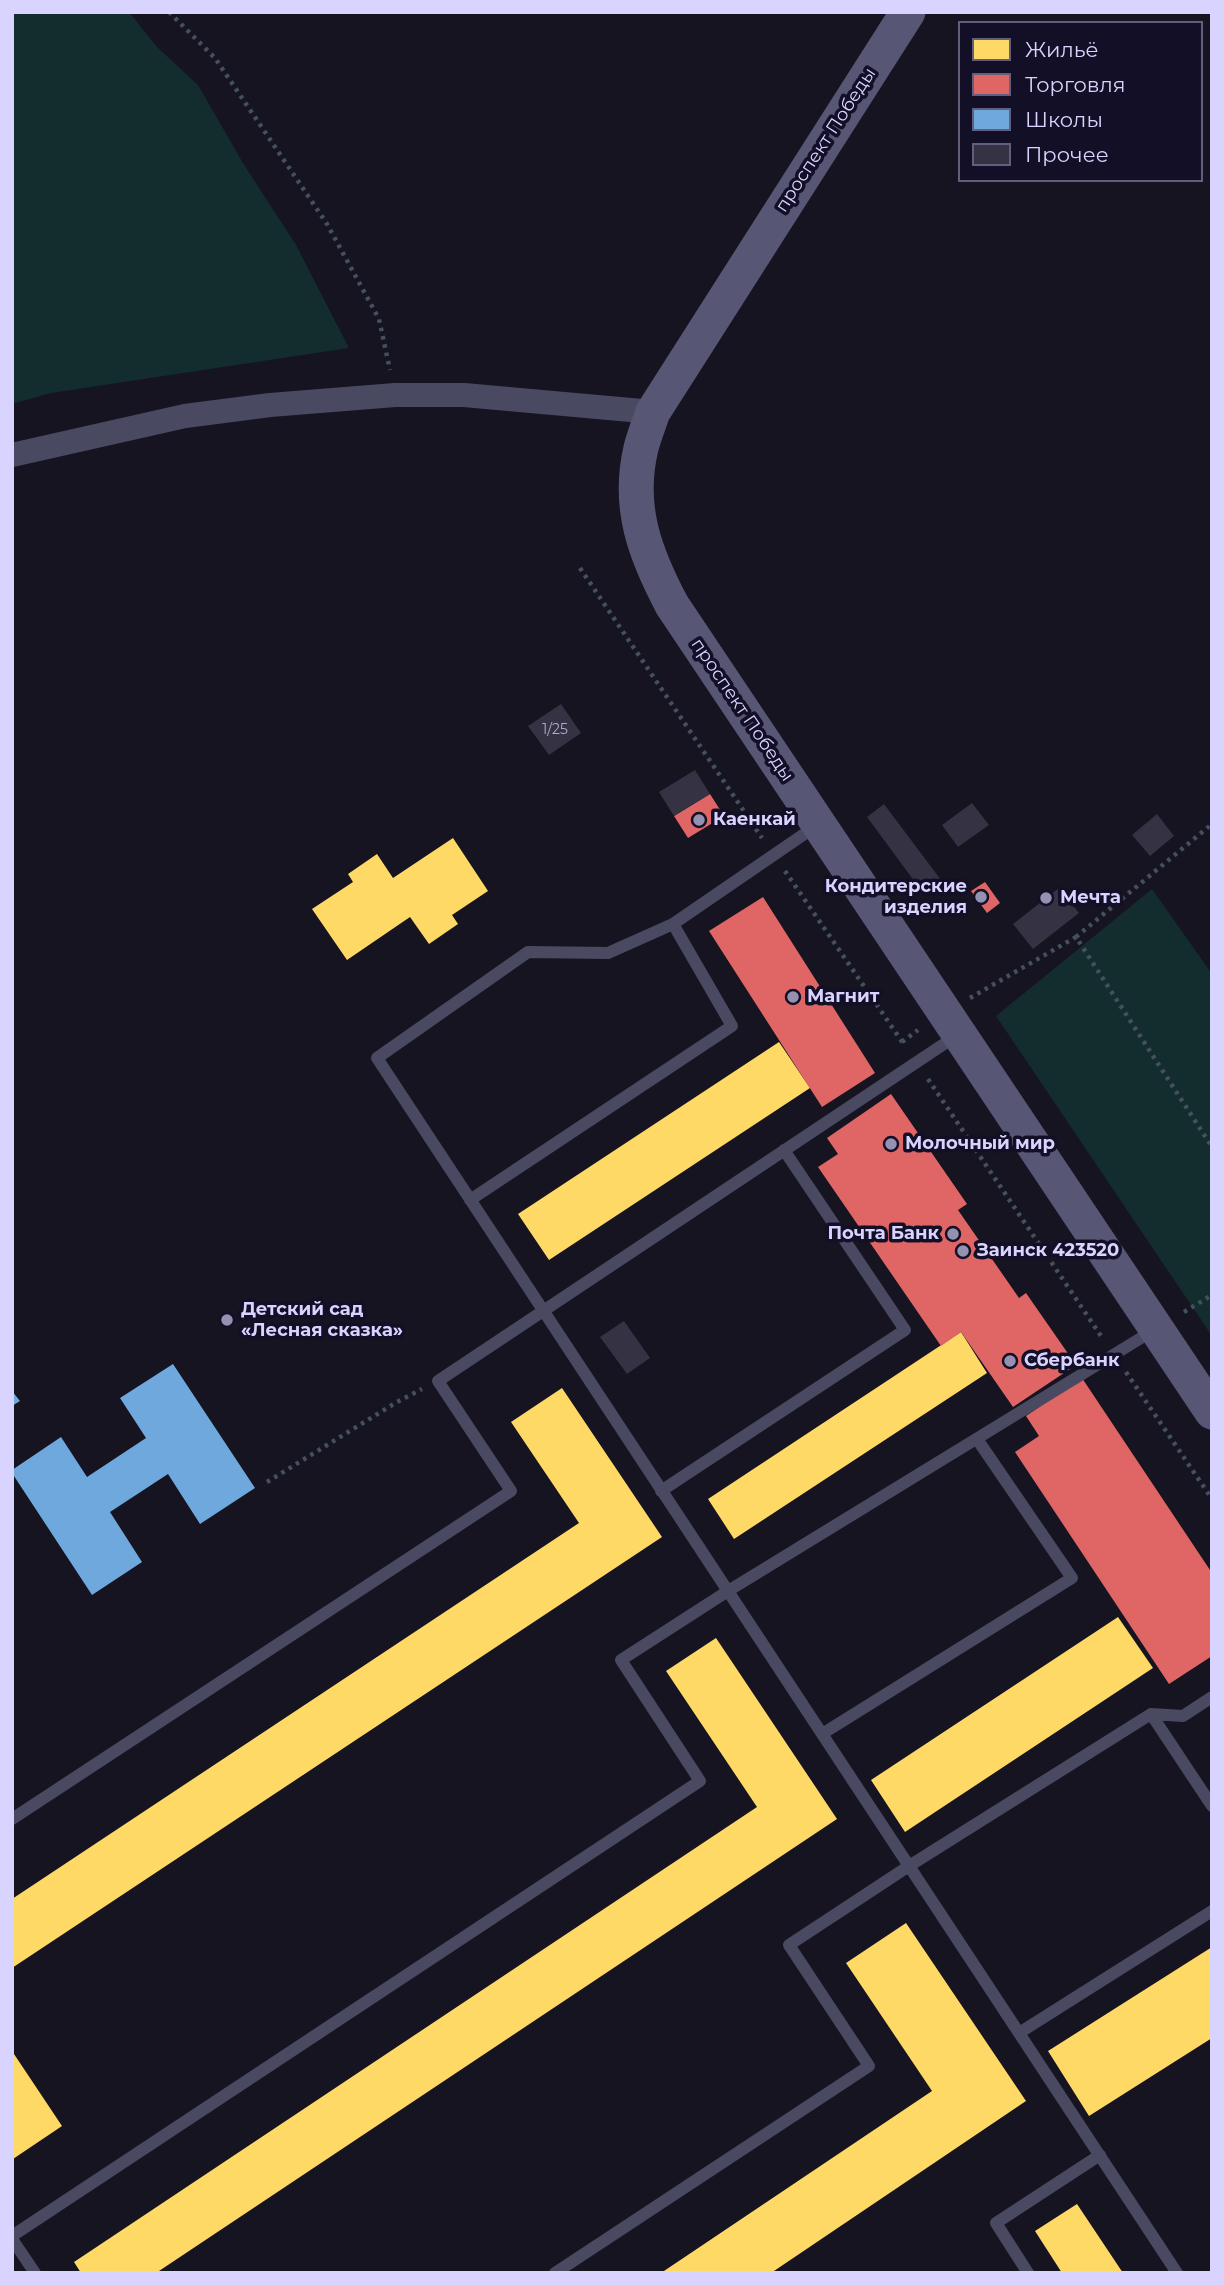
<!DOCTYPE html>
<html>
<head>
<meta charset="utf-8">
<style>
	body { margin:0 }
	#map { position:relative; width:1224px; height:2285px; overflow:hidden; background:#161421; font-family:Montserrat,sans-serif }
	canvas { display:block }
	.frame { position:absolute; inset:0; border:14px solid #d9d4ff; pointer-events:none }
	.legend { position:absolute; left:958px; top:21px; width:245px; height:161px; box-sizing:border-box; background:#130f26; border:2px solid #625e7d; margin:0; padding:9px 12px; list-style:none; font-size:21px; color:#d9d4ff }
	.legend li { display:flex; align-items:center; gap:14px; height:35px }
	.legend b { width:35px; border:2px solid #625e7d }
</style>
</head>
<body>
<div id="map">
<canvas width="1224" height="2285"></canvas>
<div class="frame"></div>
<ul class="legend">
<li><b style="height:19px;background:#ffd966"></b>Жильё</li>
<li><b style="height:19px;background:#e06666"></b>Торговля</li>
<li><b style="height:19px;background:#6fa8dc"></b>Школы</li>
<li><b style="height:19px;background:#343243"></b>Прочее</li>
</ul>
</div>
<script>
const c = document.querySelector('canvas').getContext('2d');
c.lineJoin = 'round';
function paint(path, color) { c.fillStyle = color; c.fill(path, 'evenodd'); }
function stroke(path, color, width, dash) { c.strokeStyle = color; c.lineWidth = width; c.lineCap = dash ? 'butt' : 'round'; c.setLineDash(dash || []); c.stroke(path); }
function write(font, color, halo, rows, align = 'center') {
  c.font = font + ' Montserrat,sans-serif'; c.lineWidth = 7; c.setLineDash([]); c.textBaseline = 'middle'; c.strokeStyle = halo; c.fillStyle = color; for (const [text, x, y, turn = 0] of rows) {
    c.save(); c.translate(x, y); c.rotate((+turn || 0) * Math.PI / 180); c.textAlign = isNaN(turn) ? turn : align; if (halo) c.strokeText(text, 0, 0); c.fillText(text, 0, 0); c.restore();
  }
}
const green = new Path2D(`
	M12 12H129L157 47 198 85 243 163 296 245 349 348 51 393 12 404Z
	M1152 889 1212 974V1336L996 1016Z`);
const homes = new Path2D(`
	M453 838 488 891 452 915 458 924 429 944 410 917 347 960 312 909 353 882 348 874 377 854 393 878Z
	M779 1042 810 1088 549 1260 518 1214Z
	M961 1332 987 1373 734 1539 708 1499Z
	M562 1388 662 1537 12 1968V1899L579 1523 511 1422Z
	M1118 1617 1153 1668 905 1832 871 1780Z
	M716 1638 837 1819 156 2273H81L74 2262 757 1807 666 1671Z
	M906 1923 1026 2101 771 2273H661L932 2091 846 1963Z
	M1212 1947V2038L1089 2116 1048 2051Z
	M12 2051 62 2126 13 2159 12 2157Z
	M1077 2204 1123 2273H1062L1035 2231Z`);
const shops = new Path2D(`
	M710 794 724 816 688 838 674 816Z
	M985 882 1000 903 987 913 971 891Z
	M763 897 875 1073 822 1107 709 931Z
	M891 1094 967 1204 958 1210 1019 1298 1026 1293 1076 1365 1013 1407 961 1332 941 1346 818 1167 838 1154 827 1138Z
	M1082 1378 1212 1573V1656L1169 1684 1015 1452 1039 1436 1026 1416Z`);
const schools = new Path2D(`
	M173 1364 255 1488 200 1524 168 1474 110 1512 142 1562 92 1595 12 1473V1470L61 1437 87 1477 146 1438 120 1398Z
	M12 1391 20 1401 12 1406Z`);
const building = new Path2D(`
	M561 704 581 733 549 755 528 726Z
	M695 770 710 794 674 816 659 792Z
	M972 803 989 825 958 847 942 825Z
	M884 804 941 880 923 893 867 817Z
	M1157 814 1174 836 1150 856 1132 835Z
	M1059 888 1079 913 1033 949 1013 924Z
	M624 1321 650 1358 627 1374 600 1337Z`);
const path = new Path2D(`
	M169 12 215 58 327 224 379 319 390 370
	M580 568 762 838
	M785 871 905 1046
	M1076 937 1212 824
	M970 998 1076 937 1212 1147
	M902 1042 918 1030
	M928 1079 1103 1339
	M1184 1312 1212 1295
	M1126 1372 1212 1499
	M267 1482 397 1402 422 1389`);
const lane = new Path2D(`
	M816 826 673 924 608 953 528 952 377 1058 1177 2273
	M470 1200 732 1026 673 924
	M661 1491 905 1330 784 1150
	M1151 1714 1212 1806
	M822 1734 1072 1578 977 1439
	M12 1819 511 1491 438 1381 956 1036
	M1019 2033 1212 1911
	M12 2236 700 1781 621 1660 728 1591 1154 1330
	M12 2239 35 2273
	M555 2273 869 2066 789 1945 909 1866 1151 1714 1183 1716 1212 1697
	M1028 2273 996 2223 1100 2155`);
const street = new Path2D(`
	M12 455 185 416 270 405 395 395H464L653 412`);
const secondary = new Path2D(`
	M908 12 653 412C649 424 644 436 641 448 627 507 645 554 672 605L1212 1412`);
const markers = [
	[699,820,7,"#9591b1"],
	[981,897,7,"#9591b1"],
	[1046,898,7,"#9591b1"],
	[793,997,7,"#9591b1"],
	[891,1144,7,"#9591b1"],
	[953,1234,7,"#9591b1"],
	[963,1251,7,"#9591b1"],
	[227,1320,7,"#9591b1"],
	[1010,1361,7,"#9591b1"]
];
const numberNames = [
	["1/25",555,730]
];
const streetNames = [
	["проспект Победы",826,140,-57],
	["проспект Победы",742,710,56]
];
const poiNames = [
	["Каенкай",713,820],
	["Кондитерские",967,887,"right"],
	["изделия",967,908,"right"],
	["Мечта",1060,898],
	["Магнит",807,997],
	["Молочный мир",905,1144],
	["Почта Банк",939,1234,"right"],
	["Заинск 423520",977,1251],
	["Детский сад",241,1310],
	["«Лесная сказка»",241,1331],
	["Сбербанк",1024,1361]
];
paint(green, '#132c2d');
paint(homes, '#ffd966');
paint(shops, '#e06666');
paint(schools, '#6fa8dc');
paint(building, '#343243');
stroke(path, '#44505f', 4.5, [3.5, 5]);
stroke(lane, '#4a4962', 12);
stroke(street, '#4a4962', 24);
stroke(secondary, '#575674', 35);
for (const [x, y, r, color] of markers) { const dot = new Path2D(); dot.arc(x, y, r, 0, 2 * Math.PI); c.fillStyle = color; c.fill(dot); stroke(dot, '#130f26', 2.5); }
write('14px', '#b0acd0', null, numberNames);
write('18px', '#d9d4ff', '#130f26', streetNames);
write('bold 18px', '#d9d4ff', '#130f26', poiNames, 'left');
</script>
</body>
</html>
